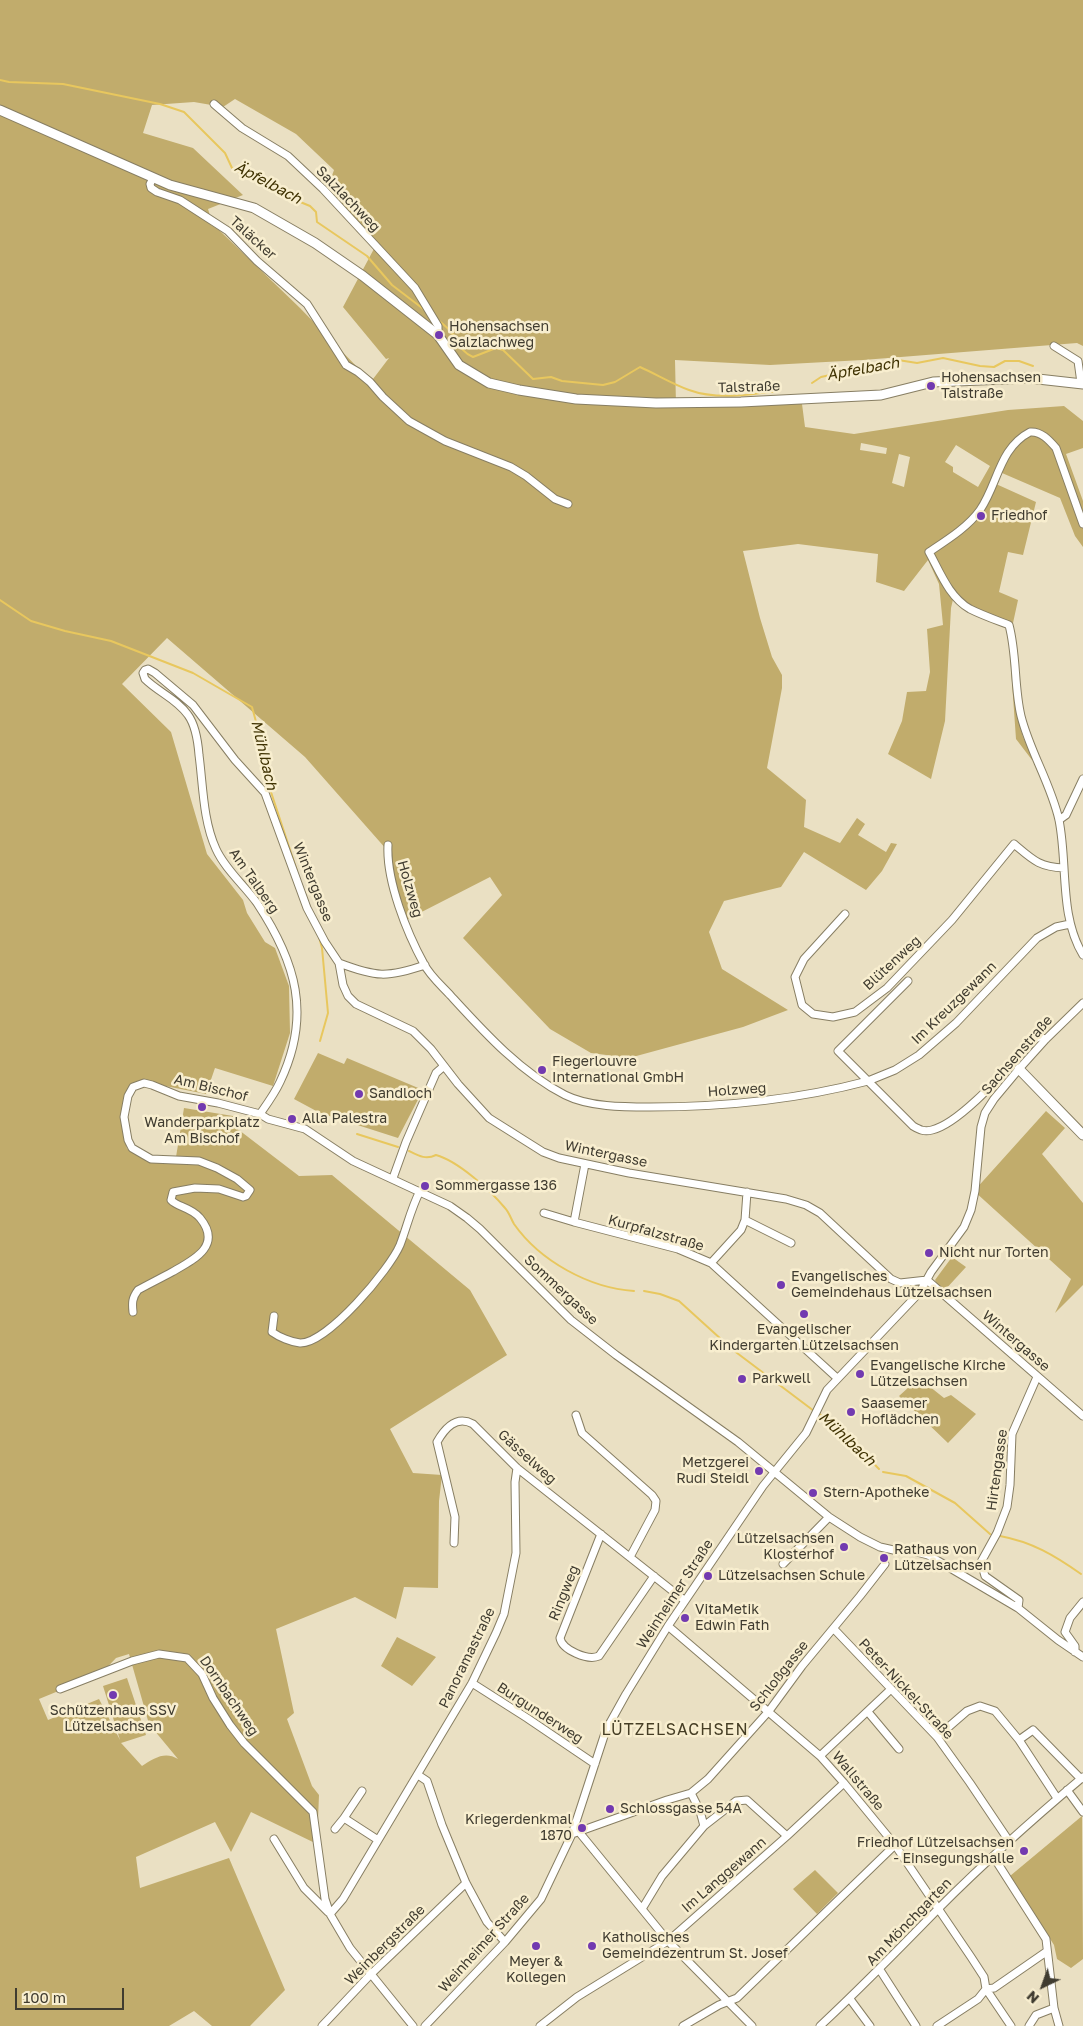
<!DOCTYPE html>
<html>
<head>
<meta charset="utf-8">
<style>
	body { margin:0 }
	#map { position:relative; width:1083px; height:2026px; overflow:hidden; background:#eae0c3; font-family:"Golos Text",sans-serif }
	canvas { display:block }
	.north { position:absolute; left:1018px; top:1961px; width:50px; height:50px; -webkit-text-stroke:4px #f8eecf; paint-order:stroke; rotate:222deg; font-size:14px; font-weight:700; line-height:20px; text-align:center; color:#403c30 }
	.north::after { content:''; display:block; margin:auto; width:18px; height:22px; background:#403c30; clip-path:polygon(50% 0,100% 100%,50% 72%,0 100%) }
	.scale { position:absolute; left:15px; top:1988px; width:109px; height:22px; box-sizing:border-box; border:2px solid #403c30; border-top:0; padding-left:6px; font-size:15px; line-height:18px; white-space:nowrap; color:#403c30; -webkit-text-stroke:4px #f8eecf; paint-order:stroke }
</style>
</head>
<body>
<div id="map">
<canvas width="1083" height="2026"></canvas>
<div class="north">N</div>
<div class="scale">100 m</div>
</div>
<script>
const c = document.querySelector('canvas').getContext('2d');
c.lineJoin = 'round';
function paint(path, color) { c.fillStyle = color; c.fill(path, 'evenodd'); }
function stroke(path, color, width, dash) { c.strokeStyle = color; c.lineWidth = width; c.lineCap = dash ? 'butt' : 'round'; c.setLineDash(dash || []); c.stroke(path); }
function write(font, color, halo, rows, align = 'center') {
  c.font = font + ' "Golos Text",sans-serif'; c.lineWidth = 5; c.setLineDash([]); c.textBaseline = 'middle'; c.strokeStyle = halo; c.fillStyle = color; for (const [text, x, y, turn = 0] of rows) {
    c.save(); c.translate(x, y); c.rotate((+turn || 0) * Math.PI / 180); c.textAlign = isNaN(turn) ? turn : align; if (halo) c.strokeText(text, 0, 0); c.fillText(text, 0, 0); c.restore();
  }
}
const green = new Path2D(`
	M0 0H1083V346L1077 343 863 360 770 365 675 360 676 405 802 404 805 427 854 434 1008 410 1064 406 1083 421V448L1066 454 1083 501V547L1075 536 1060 498 1002 473 996 484 1036 502 1023 555 1008 552 999 592 1018 600 1013 623 972 608 955 591 951 608 945 721 931 779 888 754 902 721 907 692 926 691 930 672 927 629 943 625 939 584 928 560 904 591 876 582 878 554 798 544 743 551 760 618 772 657 782 675V688L767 768 806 800 804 827 840 843 857 818 865 824 858 835 886 852 891 843 897 844 882 871 866 890 804 852 781 887 724 901 709 932 722 969 788 1010 743 1027 629 1058 591 1053 550 1029 463 938 502 895 490 877 406 920 387 850 305 757 167 638 122 684 171 732 207 854 243 900 247 913 265 942 275 948 289 986 290 1033 273 1086 215 1068 206 1094 145 1082 132 1092 123 1125 127 1149 156 1157H176L184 1108 233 1116 235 1127 299 1176 332 1175 470 1290 507 1355 390 1429 413 1473 442 1475 439 1501 438 1588 404 1587 396 1619 355 1597 276 1629 294 1713 287 1719 312 1786 319 1795 317 1844 251 1812 231 1852 215 1822 136 1857 140 1888 229 1858 285 1990 250 2026H212L194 2011 169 2026H0ZM235 99 296 134 334 170 328 187 376 245 343 307 386 359 389 358 373 379 358 368 300 308 219 230 211 225H213L208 209 243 195 193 148 143 133 152 105 194 102 223 107ZM861 443 887 448 886 454 860 450ZM956 445 990 466 978 487 953 472V467L945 462ZM899 454 910 457 904 487 892 483ZM129 1654 149 1724 178 1759C165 1751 154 1758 142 1766L122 1744 121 1743 146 1735 127 1678 103 1686 120 1740 99 1699 48 1720 39 1699 90 1678 98 1677 116 1658Z
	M1012 653 1017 715 1023 737 1033 758 1032 760 1016 739 1010 654Z
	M318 1053 344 1064 347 1058 423 1090 398 1138 320 1113 294 1099Z
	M1046 1111 1065 1128 1042 1154 1083 1203V1285L1055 1313 1071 1279 974 1191Z
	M952 1257 966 1267 944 1291 937 1284 935 1280Z
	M919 1378 944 1398 951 1395 976 1414 948 1443 899 1396Z
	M397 1637 436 1657 412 1686 381 1666Z
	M1082 1816 1083 1959 1071 1968 1057 1959 1054 1945 1010 1876Z
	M815 1870 838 1893 817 1914 793 1889Z`);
const stream = new Path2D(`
	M0 80 9 82 63 84 160 104 184 112 225 153 232 168 288 197 310 206 316 212 317 222 367 256 392 285 426 311
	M438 320C443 324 448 328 451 332 459 341 460 352 473 357L496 348 503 350 533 379 551 377 562 381 603 385 615 382 640 367C656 374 672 384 689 390 716 400 750 395 778 391
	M812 383 821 377 898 360 917 363 943 358 980 366 994 367 1005 361H1019L1033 366
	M0 600 31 621 65 631 111 641 193 673 252 707 270 773 269 786 297 871
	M319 937 322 948 328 1013 320 1041
	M357 1134 398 1147
	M409 1151C419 1156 426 1160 436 1155 458 1161 490 1190 505 1208 509 1212 511 1219 514 1224 540 1261 589 1288 634 1291
	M644 1291 660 1294 679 1301 733 1350 814 1411
	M818 1413 834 1423 879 1469
	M883 1472 906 1476 955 1503 990 1534
	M1000 1536C1032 1542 1054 1555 1081 1574`);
const minor = new Path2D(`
	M214 104 242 128 288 156 323 189 415 288 438 326V335
	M153 178 150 184 151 188 157 192 180 200 228 231 257 261 307 304 346 365 358 372 370 382 383 397 409 421 445 441 511 467 526 476 555 499 568 504
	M1054 346 1078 361 1081 383
	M1083 524 1056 448C1049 440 1041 431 1030 432 999 448 998 484 980 510 968 527 947 540 929 552 940 572 949 597 970 609 982 615 996 620 1009 625 1017 655 1014 687 1021 716 1030 752 1051 784 1059 820 1068 865 1059 915 1083 955
	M1059 820 1066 815 1083 779
	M388 845C386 881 407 933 424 964 430 976 442 986 451 996 484 1032 520 1072 565 1095 589 1107 623 1107 650 1107 724 1107 796 1100 868 1081L913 1126C920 1130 924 1132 932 1130 962 1123 1012 1063 1035 1039L1039 1037 1046 1039
	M845 914 804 959 795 977 802 1005 813 1014 833 1017 855 1012 887 988 952 920 1014 844C1033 860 1039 867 1064 868
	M339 963C376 977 387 978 425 965
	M908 981 838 1051 868 1081 895 1070 919 1055 956 1023 1037 938 1056 927 1070 924
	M260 1114C267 1104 275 1093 280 1082 312 1015 296 962 257 903 244 885 225 869 216 849 203 821 203 785 199 755 198 742 196 726 188 715 177 699 158 692 145 679L143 673 145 670 148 669 155 673 193 705 235 760 265 793 307 908 325 942 339 963 343 985 348 996 356 1004 413 1031 431 1049 458 1084 489 1118 543 1152 559 1158 629 1173 786 1199 806 1205 820 1213 891 1279 900 1283 927 1280 1083 1416
	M393 1178 406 1142 436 1073 444 1066
	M544 1213 574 1222 678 1249 711 1263 837 1378
	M745 1220 791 1243
	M574 1222 585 1164
	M711 1263 741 1230 745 1220 747 1192
	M133 1312C132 1303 132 1298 138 1290 149 1284 161 1278 172 1272 193 1260 223 1246 200 1218 191 1207 177 1207 171 1200L173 1192 195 1188 219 1189 243 1197 246 1196 250 1190 237 1179 217 1168 199 1161 151 1159 132 1148 128 1140 124 1117 128 1096 133 1087 144 1083 152 1085 179 1096 218 1103 260 1114 268 1119 305 1129 353 1161 450 1206 467 1218 480 1229 571 1320 616 1355 738 1442 829 1517 860 1537 880 1547 898 1551 909 1550 928 1555 1018 1608 1058 1640 1083 1657
	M274 1316 272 1332C279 1337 291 1342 300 1343 327 1344 390 1269 400 1245 407 1227 411 1208 420 1191
	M576 1415 582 1433 652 1495 656 1501 655 1510 630 1557
	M601 1534 560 1638C562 1650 588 1661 599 1656L654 1576
	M454 1543 455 1517 437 1442C445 1428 456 1415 473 1424L517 1468 684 1600
	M783 1564 829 1517
	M1018 1608 1019 1600 985 1576 981 1562 997 1533 1007 1507 1010 1485 1012 1434 1037 1377
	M668 1626 820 1756 844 1783 895 1845 971 1957 984 1977 986 1989 1011 2026
	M834 1629 937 1737 970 1783 1009 1841
	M1075 1652V1646L1065 1632 1070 1618 1083 1602
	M472 1683 527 1718 595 1764
	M60 1689 132 1661 159 1654 187 1658 202 1674 213 1698 230 1725 244 1743 313 1812 325 1899 330 1914 350 1948 413 2026
	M868 1712 899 1749
	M937 1737 967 1711 980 1706 995 1711 1019 1740 1057 1798
	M1019 1740 1033 1730 1081 1779
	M820 1756 890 1690
	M418 1775 427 1781 442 1825 466 1883 487 1922 505 1942
	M1067 1790 1083 1812
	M362 1791 344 1818 378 1840
	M691 1793 700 1811 704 1826
	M335 1829 344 1818
	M579 1832 668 1941 752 2026
	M572 1834 667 1800 691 1793 708 1779 769 1711 802 1666 860 1596 885 1564
	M274 1839 304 1888 328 1912
	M993 1856 1046 1939 1054 2008 1059 2026
	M642 1909 662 1876 704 1826 736 1801 747 1800 787 1836
	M330 1914 343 1899 472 1683 496 1633 504 1614 516 1553 515 1482 517 1468
	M880 1970 916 2026
	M850 1999 870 2026
	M322 2026 370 1975 466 1883
	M425 2026 505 1942 541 1899 572 1834 606 1730 626 1694 668 1626 763 1486 806 1433 827 1390 920 1292 931 1272 964 1227 971 1210 975 1191 981 1127 985 1113 994 1099 1019 1069 1046 1039 1083 1003
	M540 2026 577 1997 668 1941 787 1836 844 1783
	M683 2026 719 2005 737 1998 895 1845
	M820 2026C861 1988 900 1948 939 1908 985 1862 1033 1819 1083 1777
	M937 2026 978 1999 986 1989 994 1988 1046 1952
	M1029 2026 1036 2015 1054 2008`);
const tertiary = new Path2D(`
	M0 110 170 185 254 208 315 243 363 276 438 335 459 365 489 383 519 390 576 399 656 403 741 402 881 395 933 382 1029 378 1083 384
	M1019 1069 1083 1135`);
const markers = [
	[439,335,5,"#723ab0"],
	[931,386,5,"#723ab0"],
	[981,516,5,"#723ab0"],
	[542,1070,5,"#723ab0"],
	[359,1094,5,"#723ab0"],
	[202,1107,5,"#723ab0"],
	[292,1119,5,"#723ab0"],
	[425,1186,5,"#723ab0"],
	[929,1253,5,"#723ab0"],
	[781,1285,5,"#723ab0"],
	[804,1314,5,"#723ab0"],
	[860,1374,5,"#723ab0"],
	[742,1379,5,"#723ab0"],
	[851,1412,5,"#723ab0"],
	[759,1471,5,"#723ab0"],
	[813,1493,5,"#723ab0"],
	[844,1547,5,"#723ab0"],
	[884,1558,5,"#723ab0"],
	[708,1576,5,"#723ab0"],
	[685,1618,5,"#723ab0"],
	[113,1695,5,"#723ab0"],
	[610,1809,5,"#723ab0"],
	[582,1828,5,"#723ab0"],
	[1024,1851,5,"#723ab0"],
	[536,1946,5,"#723ab0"],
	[592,1946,5,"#723ab0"]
];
const streetNames = [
	["Salzlachweg",348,199,46],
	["Taläcker",253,238,42],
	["Talstraße",749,387,-2],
	["Am Talberg",254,881,55],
	["Wintergasse",313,882,68],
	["Holzweg",410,889,74],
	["Blütenweg",892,963,-43],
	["Im Kreuzgewann",954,1003,-44],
	["Sachsenstraße",1017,1055,-49],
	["Am Bischof",211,1088,14],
	["Holzweg",737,1090,-4],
	["Wintergasse",606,1154,12],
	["Kurpfalzstraße",656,1233,16],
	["Sommergasse",561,1290,43],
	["Wintergasse",1016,1341,41],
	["Gässelweg",527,1457,42],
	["Hirtengasse",997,1470,-82],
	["Ringweg",564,1593,-68],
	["Weinheimer Straße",675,1594,-57],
	["Panoramastraße",467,1658,-64],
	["Schloßgasse",779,1676,-52],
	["Peter-Nickel-Straße",906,1689,47],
	["Dornbachweg",229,1696,56],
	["Burgunderweg",540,1713,33],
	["Wallstraße",858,1781,50],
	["Im Langgewann",724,1875,-41],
	["Am Mönchgarten",909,1922,-46],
	["Weinheimer Straße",484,1943,-48],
	["Weinbergstraße",385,1945,-45]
];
const poiNames = [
	["Hohensachsen",449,327],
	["Salzlachweg",449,343],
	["Hohensachsen",941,378],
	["Talstraße",941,394],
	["Friedhof",991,516],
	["Fiegerlouvre",552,1062],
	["International GmbH",552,1078],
	["Sandloch",369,1094],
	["Alla Palestra",302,1119],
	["Wanderparkplatz",202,1123,"center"],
	["Am Bischof",202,1139,"center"],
	["Sommergasse 136",435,1186],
	["Nicht nur Torten",939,1253],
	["Evangelisches",791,1277],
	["Gemeindehaus Lützelsachsen",791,1293],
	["Evangelischer",804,1330,"center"],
	["Kindergarten Lützelsachsen",804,1346,"center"],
	["Evangelische Kirche",870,1366],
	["Lützelsachsen",870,1382],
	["Parkwell",752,1379],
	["Saasemer",861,1404],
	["Hoflädchen",861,1420],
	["Metzgerei",749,1463,"right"],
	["Rudi Steidl",749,1479,"right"],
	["Stern-Apotheke",823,1493],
	["Lützelsachsen",834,1539,"right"],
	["Klosterhof",834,1555,"right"],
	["Rathaus von",894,1550],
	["Lützelsachsen",894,1566],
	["Lützelsachsen Schule",718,1576],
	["VitaMetik",695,1610],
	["Edwin Fath",695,1626],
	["Schützenhaus SSV",113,1711,"center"],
	["Lützelsachsen",113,1727,"center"],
	["Schlossgasse 54A",620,1809],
	["Kriegerdenkmal",572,1820,"right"],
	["1870",572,1836,"right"],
	["Friedhof Lützelsachsen",1014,1843,"right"],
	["- Einsegungshalle",1014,1859,"right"],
	["Katholisches",602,1938],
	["Gemeindezentrum St. Josef",602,1954],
	["Meyer &",536,1962,"center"],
	["Kollegen",536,1978,"center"]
];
const waterNames = [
	["Äpfelbach",268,183,28],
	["Äpfelbach",863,369,-10],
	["Mühlbach",264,755,77],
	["Mühlbach",847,1439,43]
];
const quarterNames = [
	["LÜTZELSACHSEN",675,1730]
];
paint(green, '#c1ac6c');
stroke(stream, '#e8c75e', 2);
stroke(minor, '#877e63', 9);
stroke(tertiary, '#877e63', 11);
stroke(minor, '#fff', 7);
stroke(tertiary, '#fff', 9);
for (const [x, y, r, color] of markers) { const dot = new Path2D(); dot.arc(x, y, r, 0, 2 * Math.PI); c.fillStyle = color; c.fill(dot); stroke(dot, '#f8eecf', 2); }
write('14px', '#403c30', '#f8eecf', streetNames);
write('14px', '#403c30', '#f8eecf', poiNames, 'left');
write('italic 15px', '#3f3202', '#f8eecf', waterNames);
c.letterSpacing = '1px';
write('16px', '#463e25', '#f8eecf', quarterNames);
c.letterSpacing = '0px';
</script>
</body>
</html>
